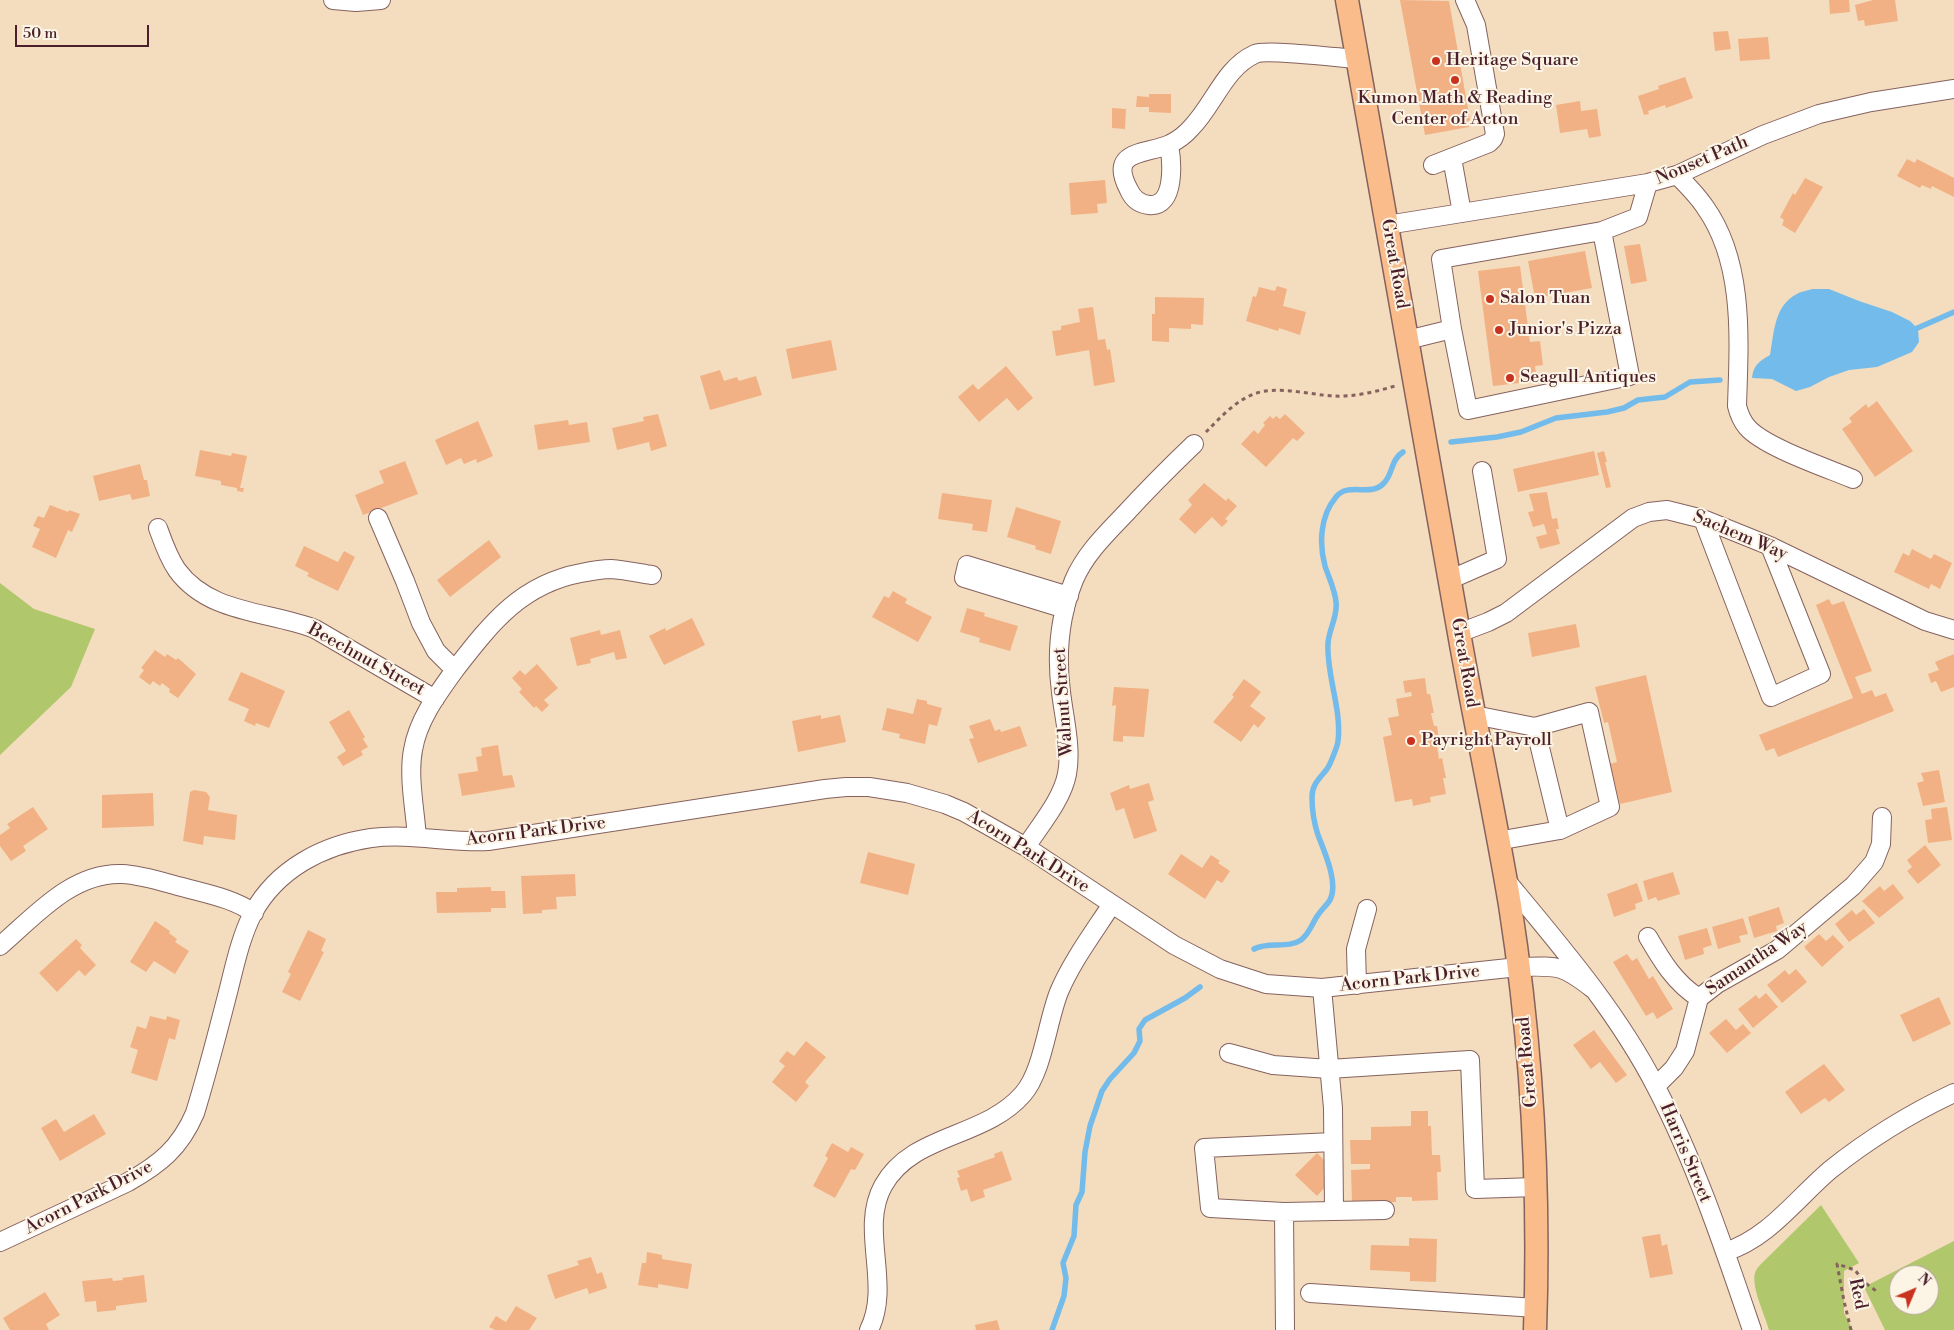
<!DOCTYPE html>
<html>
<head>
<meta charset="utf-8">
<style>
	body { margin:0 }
	#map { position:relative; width:1954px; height:1330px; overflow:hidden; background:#f3ddbe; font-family:"Libre Bodoni",serif }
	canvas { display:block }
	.north { position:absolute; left:1889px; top:1265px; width:50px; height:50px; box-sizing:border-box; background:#fcf5e5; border:1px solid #b59f9b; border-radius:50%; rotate:45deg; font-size:14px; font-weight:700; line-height:20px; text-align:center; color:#4a1f2b }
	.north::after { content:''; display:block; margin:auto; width:18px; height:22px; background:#c8321e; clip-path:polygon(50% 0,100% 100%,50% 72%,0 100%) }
	.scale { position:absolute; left:15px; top:25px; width:134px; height:22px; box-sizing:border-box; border:2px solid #4a1f2b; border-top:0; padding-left:6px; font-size:15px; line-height:18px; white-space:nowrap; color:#4a1f2b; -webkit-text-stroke:4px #fcf5e5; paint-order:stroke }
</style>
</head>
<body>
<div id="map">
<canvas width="1954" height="1330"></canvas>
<div class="north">N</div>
<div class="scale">50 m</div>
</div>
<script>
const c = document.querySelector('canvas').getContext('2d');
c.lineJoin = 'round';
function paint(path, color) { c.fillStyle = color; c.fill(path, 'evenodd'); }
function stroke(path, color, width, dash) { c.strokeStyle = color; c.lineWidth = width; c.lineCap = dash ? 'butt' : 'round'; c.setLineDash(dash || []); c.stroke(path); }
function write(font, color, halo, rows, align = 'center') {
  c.font = font + ' "Libre Bodoni",serif'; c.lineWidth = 4; c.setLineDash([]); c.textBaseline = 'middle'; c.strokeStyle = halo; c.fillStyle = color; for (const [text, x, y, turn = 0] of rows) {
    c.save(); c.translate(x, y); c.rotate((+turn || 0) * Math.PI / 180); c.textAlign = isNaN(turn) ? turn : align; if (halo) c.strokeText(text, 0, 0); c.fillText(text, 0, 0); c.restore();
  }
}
const green = new Path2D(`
	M0 583 34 609 95 629 71 687 0 755Z
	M1821 1205 1859 1263 1844 1271V1313L1853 1330H1769C1765 1315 1751 1287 1755 1273 1756 1269 1759 1266 1762 1263Z
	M1954 1241V1330H1885L1864 1287ZM1899 1275H1929V1305H1899Z`);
const water = new Path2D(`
	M1812 289H1829L1859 301 1892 312 1910 321 1918 329 1919 342 1912 352 1877 367 1849 370 1829 377 1810 387 1796 391 1772 379 1752 378C1753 366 1759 361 1770 355 1774 334 1774 305 1797 294 1801 291 1807 291 1812 289Z`);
const stream = new Path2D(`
	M1913 330 1954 312
	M1451 442 1497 437 1521 432 1556 418 1607 412 1624 408 1638 400 1665 397 1690 382 1720 380
	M1254 949C1268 941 1288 949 1301 940 1310 933 1312 923 1318 915 1321 910 1327 905 1330 900 1339 883 1324 851 1318 835 1314 823 1312 810 1312 797 1312 784 1320 778 1327 769 1330 765 1338 745 1338 741 1342 709 1326 674 1328 643 1329 629 1338 616 1336 602 1335 590 1329 578 1325 566 1319 544 1320 516 1336 497 1349 481 1370 498 1384 483 1393 474 1391 459 1403 452
	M1052 1330 1064 1296 1066 1278 1063 1263 1074 1236 1076 1205 1082 1192 1085 1152 1090 1126 1102 1091 1110 1079 1134 1053 1140 1041 1139 1029 1145 1020 1185 998 1200 987`);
const building = new Path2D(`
	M1400 0 1449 1 1470 120 1468 121 1469 127 1425 135Z
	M1829 0H1849L1850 12 1830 14Z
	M1873 0H1895L1898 21 1865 26 1864 20 1858 21 1855 5Z
	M1728 31 1731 49 1715 51 1713 32Z
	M1768 37 1770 59 1740 61 1738 39Z
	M1685 77 1693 98 1666 108 1665 105 1648 111 1649 114 1644 115 1638 96 1659 89 1658 86Z
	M1149 94H1171V113L1149 112V107H1136L1137 96 1149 97Z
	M1580 101 1581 111 1597 109 1601 136 1589 138 1587 129 1560 133 1556 105Z
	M1112 108 1126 109 1125 129 1112 128Z
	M1907 159 1915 163 1917 159 1954 178V197L1932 186 1931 189 1922 185 1920 188 1897 176Z
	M1805 178 1823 187 1795 233 1782 225 1784 220 1780 217 1793 193 1795 195Z
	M1105 180 1107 203 1097 204 1098 213 1071 215 1069 183Z
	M1640 244 1647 281 1631 284 1624 246Z
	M1585 251 1592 288 1535 298 1528 261Z
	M1520 266 1530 342 1540 341 1543 365 1535 366 1537 381 1493 386 1478 271Z
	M1277 286 1287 289 1283 306 1306 312 1300 335 1279 328 1278 331 1246 321 1253 296 1256 297 1259 287 1275 291Z
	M1155 297 1204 298 1203 325 1191 324V329L1169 328V342L1152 341V314H1155Z
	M1093 307 1098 340 1105 339 1107 350 1110 349 1115 382 1094 386 1089 350 1056 356 1052 331 1061 330V326L1080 322 1078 309Z
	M831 340 837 370 792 379 786 349Z
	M1006 366 1033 398 1018 411 1007 398 979 422 958 397 973 384 978 390Z
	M720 370 724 381 737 377 739 381 756 376 762 395 710 410 700 376Z
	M1877 401 1913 451 1875 477 1842 429 1852 422 1849 418 1866 404 1868 408Z
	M658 414 667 446 651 451 649 442 617 450 612 428 644 421 643 417Z
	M1285 414 1305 433 1297 441 1293 438 1266 467 1241 444 1254 430 1258 434 1265 425 1263 423 1270 416 1273 419 1276 416 1280 419Z
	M568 420 569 425 587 422 590 442 538 450 534 425Z
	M478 421 493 456 477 463 476 459 464 464 461 458 446 465 435 440Z
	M200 450 231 456 232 453 247 456 240 488H244L243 492 237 491V488L221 485V481L195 476Z
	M1594 451 1599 475 1518 492 1513 469Z
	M1604 451 1607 462H1605L1611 487 1606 488 1597 453Z
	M405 461 418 494 363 515 355 495 384 483 379 471Z
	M140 464 144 480H147L150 496 132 500 130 494 99 501 93 476Z
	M1204 483 1226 501 1228 498 1237 506 1225 519 1228 521 1222 527 1212 517 1195 534 1179 519 1192 505 1188 500Z
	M1547 492 1552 519 1557 518 1559 529H1556L1560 544 1540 549 1536 537 1547 534 1544 524 1533 527 1528 512 1534 511 1529 494Z
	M942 493 992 500 987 532 972 530 973 524 938 519Z
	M50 505 68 512 69 510 80 514 72 532 68 530 56 558 32 547 40 529 33 526 38 516 44 518Z
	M1016 507 1061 521 1051 554 1035 549 1036 546 1007 537Z
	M489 540 501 557 450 597 437 580Z
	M304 546 338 562 344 551 355 557 338 591 307 576 309 573 295 566Z
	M1912 549 1931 559 1934 554 1952 563 1940 589 1931 584 1929 589 1894 572 1903 553 1909 556Z
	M893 591 907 599 905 603 932 617 918 642 872 617 884 596 889 598Z
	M1829 599 1832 605 1844 601 1872 671 1855 677 1862 694 1872 690 1875 697 1886 693 1894 711 1778 757 1774 748 1766 751 1759 735 1853 698 1816 605Z
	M967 608 985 613 984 616 1018 626 1010 651 979 642 980 638 960 632Z
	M692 618 705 645 664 665 649 636 665 628 666 631Z
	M1576 624 1580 647 1532 657 1528 633Z
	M600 630 601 635 620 630 627 658 616 660 614 652 590 659 591 663 577 666 570 638Z
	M155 650 165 657 167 654 176 660 178 658 196 674 178 698 169 692 170 689 162 683 160 686 153 681 150 685 139 677 144 670 141 668Z
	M1954 654V687L1941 692 1936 681 1931 683 1928 674 1939 670 1935 662Z
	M537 664 558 688 544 700 549 705 542 712 536 706 534 708 519 692 522 689 512 678 520 670 525 675Z
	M241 672 285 691 269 728 256 723 255 726 244 721 249 709 228 700Z
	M1646 675 1672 792 1620 804 1610 764 1617 762 1608 722 1604 723 1595 687Z
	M1425 678 1427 694H1430L1434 713H1431L1434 726H1437L1440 745 1437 746 1439 759 1442 758 1446 778H1443L1446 794 1430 797 1431 802 1413 806 1412 799 1395 802 1383 737 1392 735 1388 718 1399 716 1396 699 1412 696 1411 692 1405 693 1403 681Z
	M1244 679 1261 692 1250 706 1266 718 1258 728 1254 724 1241 742 1213 722 1234 697 1232 695Z
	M1114 687 1149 689 1144 737 1123 736V742L1113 741 1116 705 1112 706Z
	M917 699 927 701V704L942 708 937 726 929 724 925 744 899 738 900 734 882 730 887 708 913 714Z
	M349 710 365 737 363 739 368 747 361 751 363 755 343 766 337 757 346 751 329 722Z
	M821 715V719L840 715 846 742 798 752 792 721Z
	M990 719 995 731 1000 729 1001 732 1020 726 1027 746 978 763 969 739 974 738 969 726Z
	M498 745 503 776 512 775 515 787 462 796 458 774 478 771 476 757 482 756 481 748Z
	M1939 770 1945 802 1923 806 1917 783 1924 781 1921 773Z
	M1149 783 1154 800 1148 802 1157 831 1134 839 1124 808 1116 811 1110 793 1129 785 1130 789Z
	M194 790 206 792 210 797 208 810 237 815 235 840 204 836 203 845 183 841 190 792Z
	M153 793 154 826 102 828V795Z
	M33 807 48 829 23 846 26 851 11 861 0 846V835L10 828 7 824Z
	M1947 807 1952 840 1928 843 1925 820 1932 819 1931 809Z
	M1925 845 1941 865 1918 884 1907 871 1912 867 1907 860Z
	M868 852 915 864 908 895 860 883Z
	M1181 854 1202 868 1211 855 1220 861 1218 863 1230 871 1222 883 1217 880 1205 899 1168 874Z
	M1673 872 1680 894 1658 901 1656 897 1648 900 1643 881Z
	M575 874 576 896 556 897 557 909 542 910V913L523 914 521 876Z
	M1637 883 1643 901 1635 904 1636 909 1614 917 1607 894Z
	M1893 884 1904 898 1879 918 1862 901 1880 886 1884 891Z
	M491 887V891H505L506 908H491V912L437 913 436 892H457V888Z
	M1779 907 1784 923 1776 926 1777 931 1754 938 1748 917Z
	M1864 909 1875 923 1849 942 1835 924 1852 910 1856 915Z
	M1743 918 1748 934 1739 936 1741 942 1718 949 1712 927Z
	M155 921 170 931 169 933 177 939 175 942 189 951 175 974 154 961 146 972 130 962Z
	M1707 928 1712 945 1703 948 1704 954 1685 960 1678 936Z
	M308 930 326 939 321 951 324 952 300 1001 282 992 291 974 288 972Z
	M1819 934 1826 941 1833 935 1844 947 1822 967 1804 947Z
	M76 939 82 945 80 948 96 965 85 976 79 970 57 992 39 973Z
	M1627 954 1632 961 1637 958 1649 979 1653 976 1673 1009 1657 1019 1653 1012 1646 1016 1613 962Z
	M1796 969 1807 982 1782 1003 1767 985 1785 970 1789 975Z
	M1766 993 1778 1007 1753 1028 1738 1009 1756 995 1759 999Z
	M1939 997 1951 1024 1913 1042 1900 1015Z
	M150 1016 166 1020 167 1016 180 1020 175 1040 169 1038 157 1081 131 1073 138 1050 130 1047 137 1026 146 1029Z
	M1726 1019 1736 1030 1743 1024 1751 1033 1727 1053 1709 1033Z
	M1594 1030 1627 1075 1616 1083 1600 1062 1591 1069 1573 1045Z
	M806 1041 826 1057 805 1082 809 1086 796 1102 772 1082 785 1066 779 1061 787 1051 794 1056Z
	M1824 1064 1845 1090 1829 1102 1825 1098 1801 1114 1785 1092Z
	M1411 1111H1428V1126H1431L1432 1155H1440L1441 1172H1437L1438 1200 1412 1201V1197H1396V1202L1352 1203 1351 1170 1370 1169V1164H1351L1350 1140H1371V1127L1411 1126Z
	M94 1114 106 1134 60 1161 41 1128 56 1119 64 1132Z
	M832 1143 848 1152 851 1147 864 1154 855 1170 851 1169 835 1198 813 1186 828 1158 825 1156Z
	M1002 1151 1012 1180 983 1190 985 1197 971 1202 967 1189 961 1191 957 1178 960 1177 957 1171 995 1157 994 1154Z
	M1317 1153 1326 1162 1327 1185 1317 1196 1295 1175Z
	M1660 1234 1662 1246 1667 1244 1673 1274 1650 1278 1642 1237Z
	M1409 1238 1437 1239 1436 1282 1410 1281V1272L1370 1270 1371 1245 1409 1246Z
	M647 1252 662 1255V1259L692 1264 688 1289 658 1284V1288L638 1285 642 1263H646Z
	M591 1257 597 1274 602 1272 607 1288 589 1294 587 1288 555 1299 547 1275 579 1265 577 1261Z
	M144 1275 147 1302 116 1306V1310L97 1312 96 1301 85 1302 82 1281 112 1278 113 1281 123 1280 122 1278Z
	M45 1292 60 1315 46 1324 49 1330H10L3 1318Z
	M516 1306 537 1318 529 1330H495L489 1327 496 1316 506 1322Z
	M997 1320 1000 1330H976L975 1325Z`);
const path = new Path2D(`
	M1206 432C1220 418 1235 401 1254 394 1276 385 1311 395 1334 396 1354 397 1375 392 1395 386
	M1851 1330 1844 1301 1837 1264 1855 1270 1864 1282 1879 1293`);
const minor = new Path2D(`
	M333 0 356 2 381 0
	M1169 145C1172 161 1176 208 1149 205 1139 204 1133 199 1129 190 1107 149 1146 155 1170 144 1178 140 1185 135 1191 128 1214 105 1224 68 1255 54 1266 49 1341 58 1357 59
	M1452 158 1462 213
	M1433 165 1489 143 1493 139 1495 134 1476 25 1465 0
	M1677 175C1687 185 1697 195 1705 207 1745 263 1739 341 1737 406 1739 414 1742 421 1747 427 1764 447 1827 468 1853 479
	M1387 225 1648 183 1677 175 1763 135 1819 114 1871 102 1954 89
	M1452 329 1441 259 1602 231
	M1407 340 1452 329 1468 410 1630 376 1602 231 1638 217 1648 183
	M378 518 405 581 421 623 436 651 455 670
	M1703 519 1771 697 1821 674 1770 546
	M158 528C163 542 168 557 177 570 209 614 268 611 315 629L435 699
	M1449 580 1497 559 1482 471
	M1065 609 964 578 967 565 1069 596
	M1459 633 1488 622 1506 613 1633 518 1649 512 1667 510 1703 519 1770 546 1925 621 1954 630
	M1474 715 1535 727 1589 712 1610 807 1560 830 1497 841
	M1535 727 1560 830
	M417 837C415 810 408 776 413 750 418 719 439 692 457 667 492 622 522 584 581 573 591 571 601 569 611 569 625 570 639 573 652 575
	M1026 847C1040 825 1062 800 1067 774 1072 748 1064 718 1061 692 1056 654 1060 615 1074 580 1085 554 1106 534 1125 514 1147 490 1170 467 1194 444
	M1505 879C1559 944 1617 1011 1656 1087 1696 1164 1724 1248 1752 1330
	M1648 937C1662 961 1675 983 1699 998
	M0 946C35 916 72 872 122 874 142 875 163 882 182 887 207 894 232 898 254 913
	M1357 985 1356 949 1367 909
	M1322 988 1333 1108 1334 1210
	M1229 1053 1273 1065 1329 1069 1470 1060 1475 1189 1536 1187
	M1656 1086 1674 1068 1685 1051 1699 998 1717 984 1777 950 1853 886 1874 862 1881 844 1882 817
	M1284 1212 1210 1208 1204 1148 1333 1142
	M0 1242 128 1182C160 1164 180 1148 195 1113 207 1074 217 1035 227 996 234 969 240 938 253 913 277 869 323 845 371 838 410 833 449 843 488 841L825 789 846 787H869L907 793 945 804 964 812 1026 847 1174 945 1220 969 1266 984 1322 988 1518 967C1558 966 1561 964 1593 989
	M1725 1252C1769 1238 1796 1199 1830 1170 1869 1139 1909 1114 1954 1093
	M1310 1293 1536 1308
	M869 1330C892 1284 859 1230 883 1186 912 1133 984 1139 1023 1094 1043 1071 1047 1022 1059 992 1072 961 1094 932 1112 904
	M1285 1330 1284 1212 1385 1210`);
const major = new Path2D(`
	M1347 0C1383 211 1421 422 1459 633 1475 724 1495 814 1510 905 1532 1046 1540 1188 1535 1330`);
const markers = [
	[1436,61,5,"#c8321e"],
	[1455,80,5,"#c8321e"],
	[1490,299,5,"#c8321e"],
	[1499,330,5,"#c8321e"],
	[1510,378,5,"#c8321e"],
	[1411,741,5,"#c8321e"]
];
const poiNames = [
	["Heritage Square",1446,61],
	["Kumon Math & Reading",1455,99,"center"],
	["Center of Acton",1455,120,"center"],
	["Salon Tuan",1500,299],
	["Junior's Pizza",1509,330],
	["Seagull Antiques",1520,378],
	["Payright Payroll",1421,741]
];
const streetNames = [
	["Nonset Path",1702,161,-23],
	["Great Road",1394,264,80],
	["Sachem Way",1740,536,23],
	["Beechnut Street",366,660,29],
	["Great Road",1464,663,80],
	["Walnut Street",1064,702,-94],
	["Acorn Park Drive",536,832,-7],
	["Acorn Park Drive",1028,852,32],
	["Samantha Way",1757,959,-34],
	["Acorn Park Drive",1410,979,-6],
	["Great Road",1528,1062,-95],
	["Harris Street",1685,1153,67],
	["Acorn Park Drive",89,1198,-27],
	["Red",1857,1294,78]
];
paint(green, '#b1c76c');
paint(water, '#73bbeb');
stroke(stream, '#73bbeb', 5.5);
paint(building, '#f2b184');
stroke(minor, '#85625e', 20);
stroke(major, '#85625e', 25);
stroke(path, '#85625e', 3, [4, 4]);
stroke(minor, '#fff', 18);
stroke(major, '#f9bc8a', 22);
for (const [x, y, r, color] of markers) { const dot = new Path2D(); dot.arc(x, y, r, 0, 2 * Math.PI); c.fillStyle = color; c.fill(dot); stroke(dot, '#fcf5e5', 2); }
write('18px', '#4a1f2b', '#fcf5e5', poiNames, 'left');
write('18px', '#4a1f2b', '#fcf5e5', streetNames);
</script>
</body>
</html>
